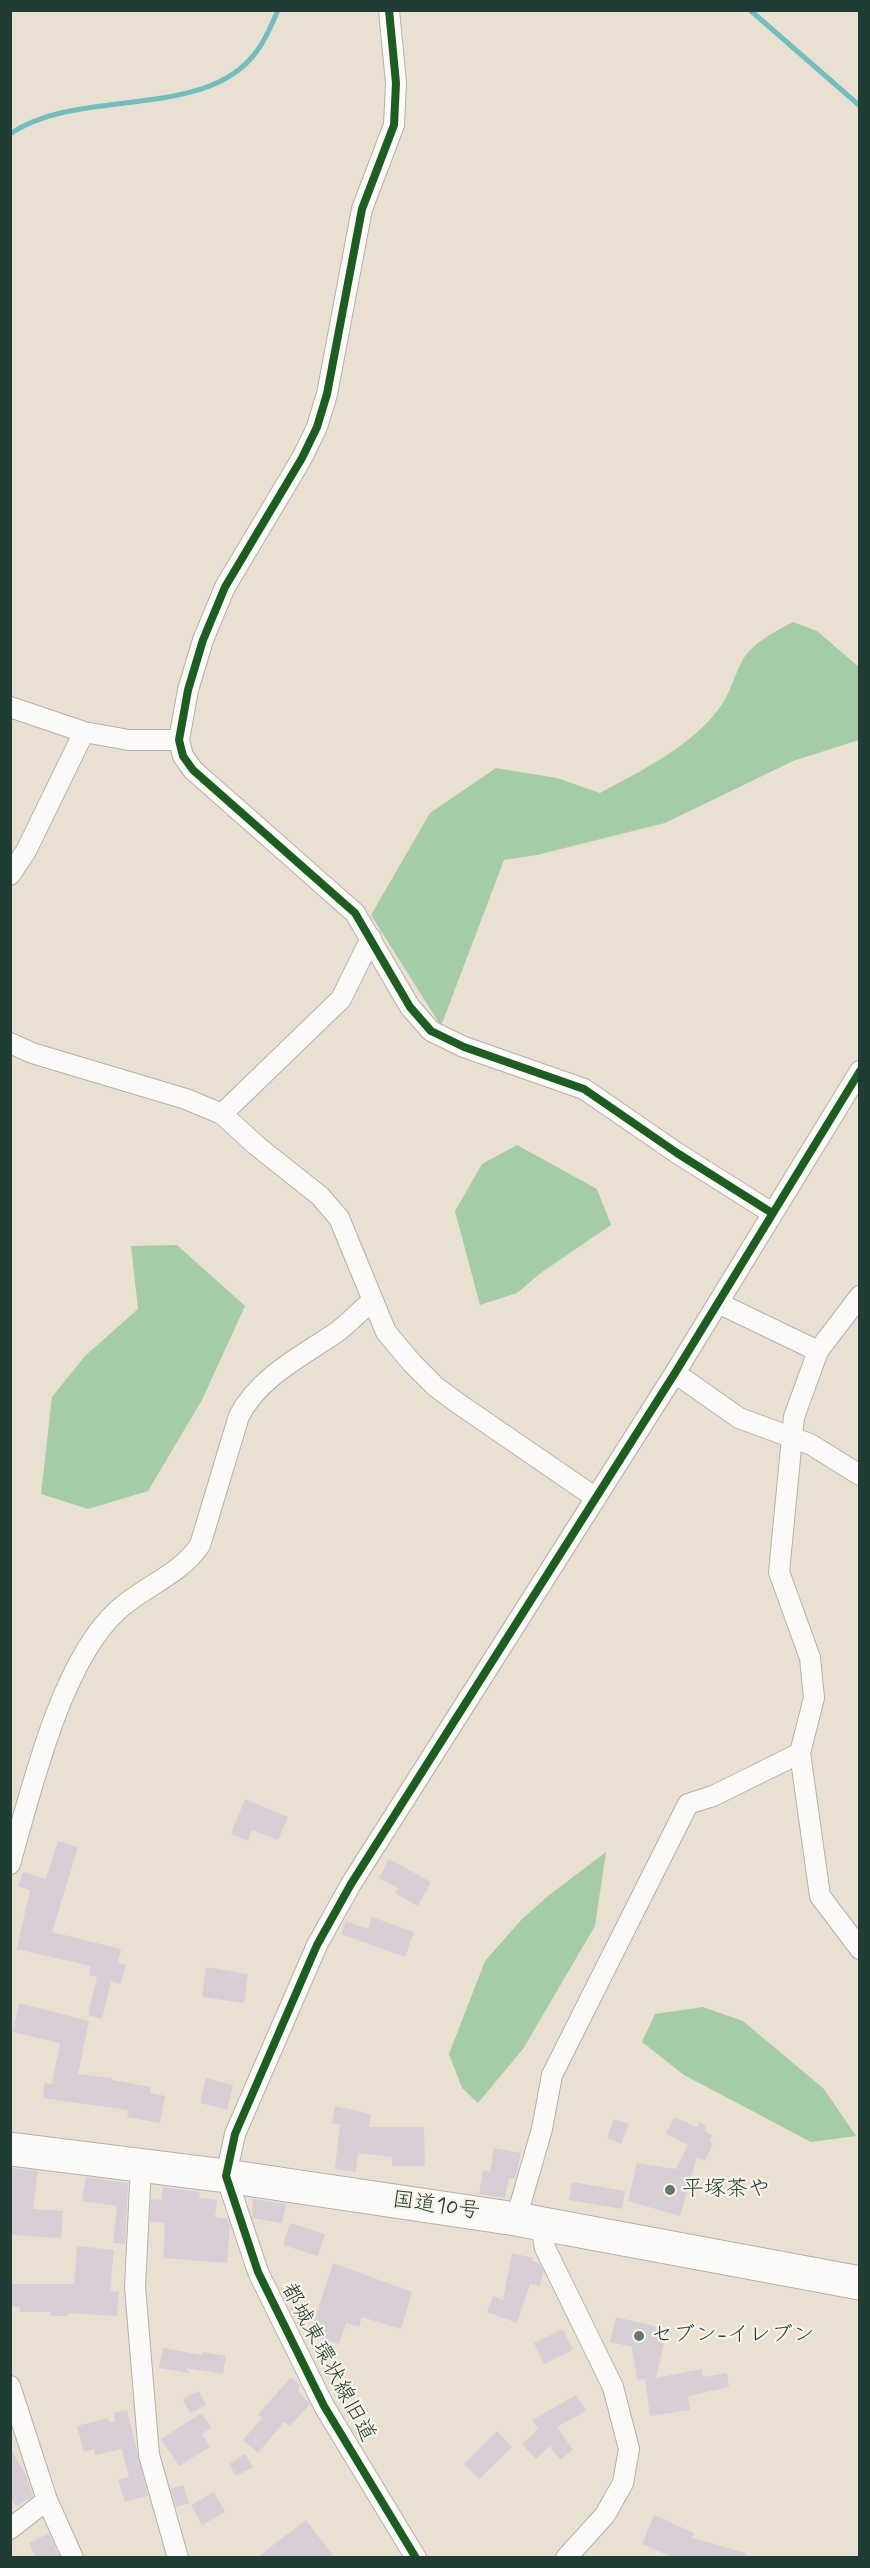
<!DOCTYPE html>
<html>
<head>
<meta charset="utf-8">
<style>
	body { margin:0 }
	#map { position:relative; width:870px; height:2568px; overflow:hidden; background:#e9e0d2; font-family:Mynerve,sans-serif }
	canvas { display:block }
	.frame { position:absolute; inset:0; border:12px solid #1f3d34; pointer-events:none }
</style>
</head>
<body>
<div id="map">
<canvas width="870" height="2568"></canvas>
<div class="frame"></div>
</div>
<script>
const c = document.querySelector('canvas').getContext('2d');
c.lineJoin = 'round';
function paint(path, color) { c.fillStyle = color; c.fill(path, 'evenodd'); }
function stroke(path, color, width, dash) { c.strokeStyle = color; c.lineWidth = width; c.lineCap = dash ? 'butt' : 'round'; c.setLineDash(dash || []); c.stroke(path); }
function write(font, color, halo, rows, align = 'center') {
  c.font = font + ' Mynerve,"Klee One",sans-serif'; c.lineWidth = 4.5; c.setLineDash([]); c.textBaseline = 'middle'; c.strokeStyle = halo; c.fillStyle = color; for (const [text, x, y, turn = 0] of rows) {
    c.save(); c.translate(x, y); c.rotate((+turn || 0) * Math.PI / 180); c.textAlign = isNaN(turn) ? turn : align; if (halo) c.strokeText(text, 0, 0); c.fillText(text, 0, 0); c.restore();
  }
}
const forest = new Path2D(`
	M793 622 817 631 859 667V740L793 761 665 823 537 855 504 860 441 1026 371 915 430 813 496 768 557 778 600 793C639 772 694 745 720 707 730 694 734 676 742 661 752 643 776 631 793 622Z
	M517 1145 597 1189 611 1225 542 1272 517 1293 480 1305 455 1211 482 1164Z
	M177 1245 245 1306 202 1400 148 1491 88 1509 41 1494 52 1397 85 1356 138 1309 131 1246Z
	M606 1852 595 1926 523 2049 478 2103 462 2088 449 2054 485 1961 522 1919 548 1896Z
	M703 2007 743 2021 824 2089 856 2136 811 2142 684 2075 642 2042 655 2014Z`);
const stream = new Path2D(`
	M750 10 860 106
	M10 134C79 86 206 122 257 51 266 39 272 24 278 10`);
const building = new Path2D(`
	M245 1799 288 1817 278 1840 252 1830 248 1841 231 1834Z
	M58 1841 78 1847 52 1932 121 1949 118 1963 126 1965 121 1984 111 1981 102 2019 88 2015 97 1977 89 1975 91 1966 17 1949 30 1890 18 1886 23 1872 46 1879Z
	M389 1859 431 1882 418 1906 395 1893 398 1888 379 1878Z
	M372 1917 414 1932 405 1957 341 1934 346 1921 368 1929Z
	M206 1967 248 1974 244 2003 202 1997Z
	M19 2003 89 2021 78 2074 112 2078V2080L151 2087 150 2093 165 2096 160 2123 127 2117 128 2110 43 2098 44 2083 52 2084 60 2043 13 2032Z
	M206 2078 233 2085 227 2110 200 2103Z
	M335 2106 371 2114 369 2127H424L425 2166H392V2157L358 2153 356 2172 335 2169 340 2125 332 2123Z
	M674 2117 697 2127 699 2122 706 2125 705 2131 712 2135 709 2142 713 2143 705 2161 697 2157 680 2216 628 2201 637 2163 676 2169 688 2145 666 2134Z
	M614 2119 629 2124 621 2144 607 2138Z
	M494 2148 521 2153 515 2179 509 2178 505 2198 479 2194 483 2170 490 2172Z
	M10 2168 38 2171 33 2209 63 2211 61 2238 10 2235Z
	M86 2177 128 2183 125 2244 113 2243 117 2206 82 2201Z
	M572 2182 625 2191 622 2209 569 2200Z
	M163 2187 200 2192 199 2198 217 2200 215 2217 228 2219 230 2225 227 2263 163 2258 165 2223 150 2222 151 2199 161 2200Z
	M253 2199 286 2204 282 2223 252 2218Z
	M290 2223 325 2234 318 2256 283 2245Z
	M77 2246 114 2250 110 2291 119 2292 117 2316 68 2313V2316H51V2312H20V2307L10 2306V2284H74Z
	M512 2253 533 2258 532 2261 539 2263 543 2271 540 2286 530 2284 517 2323 487 2312 493 2296 503 2300Z
	M333 2263 412 2292 401 2329 362 2317 359 2327 346 2323 339 2344 310 2334Z
	M304 2301 312 2317 298 2324 290 2308Z
	M616 2317 667 2329 656 2378 702 2369 703 2377 727 2373 729 2387 688 2396 690 2410 650 2416 645 2379 637 2380 632 2347 610 2342Z
	M563 2329 573 2350 544 2364 534 2343Z
	M163 2348 202 2355 203 2352 226 2356 223 2374 186 2368 189 2373 159 2368Z
	M291 2377 300 2385 298 2391 310 2404 290 2426 284 2422 258 2453 243 2440 262 2418 258 2415Z
	M199 2391 206 2405 190 2413 183 2399Z
	M576 2395 586 2411 557 2427 573 2450 560 2460 550 2446 536 2459 522 2444 538 2429 532 2420Z
	M127 2410 148 2496 125 2502 118 2480 129 2477 122 2449 95 2455 94 2449 84 2452 77 2426 108 2418 109 2422 115 2421 114 2413Z
	M202 2413 211 2428 202 2434 210 2447 179 2466 161 2439Z
	M497 2431 512 2447 479 2479 464 2464Z
	M10 2448 26 2475 33 2496 16 2506 10 2497Z
	M245 2454 253 2467 236 2476 229 2464Z
	M183 2485 189 2503 176 2507 171 2489Z
	M214 2492 225 2512 202 2525 191 2505Z
	M654 2515 694 2533 692 2538 746 2553 745 2558H674L642 2544Z
	M306 2520 335 2558H256Z
	M49 2533 60 2558H36L29 2543Z`);
const minor = new Path2D(`
	M389 10 396 83 394 125 362 209 327 394 317 427 302 458 225 587 203 640 188 690 179 740 183 756 193 770 355 913 410 1007 431 1031 464 1047 584 1089 677 1153 772 1213
	M10 707 84 732 129 740H179
	M10 875 26 851 84 732
	M10 1043 32 1053 186 1099 222 1114 257 1146 320 1196 339 1218 386 1332 412 1363 436 1387 459 1404 596 1498
	M222 1114 341 999 371 938
	M718 1303 818 1351
	M675 1373 739 1418 810 1444 860 1475
	M800 1753 820 1896 860 1949
	M10 1864C31 1791 61 1661 118 1610 144 1586 180 1575 200 1545L239 1416C259 1377 302 1356 337 1332 349 1323 360 1311 372 1301
	M141 2166 135 2287 149 2455 178 2558
	M516 2219 542 2129 552 2075 688 1804 713 1796 800 1753 814 1698 810 1658 779 1572 794 1417 818 1351 860 1296
	M541 2224 545 2248 613 2387 629 2449 623 2483 605 2515 566 2558
	M10 2386 47 2500 73 2558
	M10 2529 47 2500
	M416 2558 324 2406 258 2272 226 2176 235 2134 317 1945 351 1884 675 1373 860 1071`);
const trunk = new Path2D(`
	M10 2149 226 2176 516 2219 860 2283`);
const cycleway = new Path2D(`
	M389 10 396 83 394 125 362 209 327 394 317 427 302 458 225 587 203 640 188 690 179 740 183 756 193 770 355 913 410 1007 431 1031 464 1047 584 1089 677 1153 772 1213
	M416 2558 324 2406 258 2272 226 2176 235 2134 317 1945 351 1884 675 1373 860 1071`);
const markers = [
	[670,2190,6,"#66766b"],
	[639,2336,6,"#66766b"]
];
const poiNames = [
	["平塚茶や",682,2190],
	["セブン-イレブン",651,2336]
];
const streetNames = [
	["国道10号",436,2207,8],
	["都城東環状線旧道",327,2363,62]
];
paint(forest, '#a4cca8');
stroke(stream, '#71bebe', 5);
paint(building, '#d8ced5');
stroke(minor, '#b3b1a7', 22);
stroke(trunk, '#b3b1a7', 35);
stroke(minor, '#fcfaf8', 20);
stroke(trunk, '#fcfaf8', 33);
stroke(cycleway, '#1b5e20', 8);
for (const [x, y, r, color] of markers) { const dot = new Path2D(); dot.arc(x, y, r, 0, 2 * Math.PI); c.fillStyle = color; c.fill(dot); stroke(dot, '#f7f3e8', 2); }
write('22px', '#1f3d34', '#f7f3e8', poiNames, 'left');
write('22px', '#1f3d34', '#f7f3e8', streetNames);
</script>
</body>
</html>
